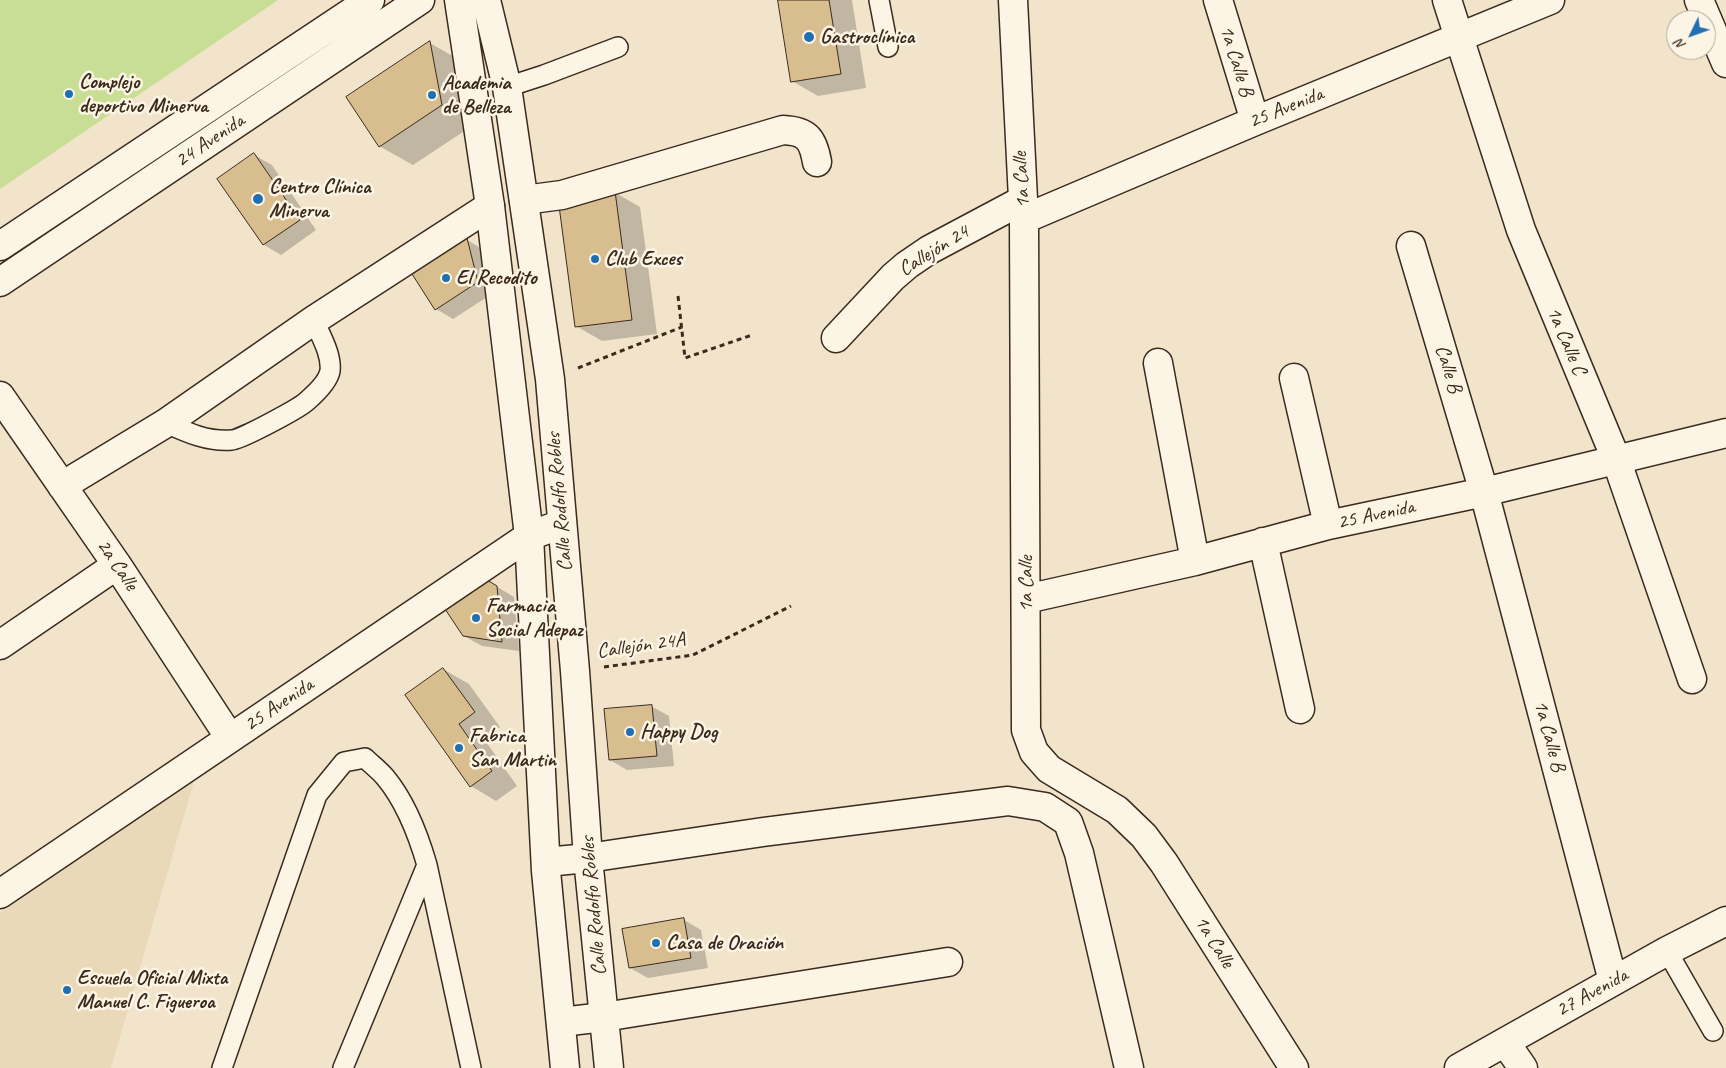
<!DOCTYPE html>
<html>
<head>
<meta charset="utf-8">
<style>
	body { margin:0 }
	#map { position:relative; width:1726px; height:1068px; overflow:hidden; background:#f1e4cb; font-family:Caveat,sans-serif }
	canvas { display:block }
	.north { position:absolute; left:1666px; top:10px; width:50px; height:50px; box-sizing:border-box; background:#fcf5e5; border:1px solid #afa495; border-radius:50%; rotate:228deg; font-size:14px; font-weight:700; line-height:20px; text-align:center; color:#3b2a1e }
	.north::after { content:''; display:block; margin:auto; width:18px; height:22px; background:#1f6fb2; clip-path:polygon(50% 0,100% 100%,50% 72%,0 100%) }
</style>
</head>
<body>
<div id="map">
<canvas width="1726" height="1068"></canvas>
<div class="north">N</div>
</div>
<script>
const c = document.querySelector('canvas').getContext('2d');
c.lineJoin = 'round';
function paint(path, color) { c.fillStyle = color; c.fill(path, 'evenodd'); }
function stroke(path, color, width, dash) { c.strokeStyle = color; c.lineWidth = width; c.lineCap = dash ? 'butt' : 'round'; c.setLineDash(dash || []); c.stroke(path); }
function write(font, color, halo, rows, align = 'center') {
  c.font = font + ' Caveat,sans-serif'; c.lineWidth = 5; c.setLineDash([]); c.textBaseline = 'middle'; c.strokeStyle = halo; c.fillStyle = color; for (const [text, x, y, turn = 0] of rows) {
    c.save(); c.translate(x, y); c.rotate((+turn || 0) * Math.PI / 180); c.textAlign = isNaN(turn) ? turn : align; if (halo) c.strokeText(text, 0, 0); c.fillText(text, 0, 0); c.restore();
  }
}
const built = new Path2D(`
	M194 781 111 1068H0V913Z`);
const green = new Path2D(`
	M0 0H278L0 189Z`);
const shadow = new Path2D(`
	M779 0H852L866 88 818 96 792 81Z
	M430 43 463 62 475 124 413 165 379 146Z
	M254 155 272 165 316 230 281 255 264 245Z
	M614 192 640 207 657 334 602 341 576 326Z
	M467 240 484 250 495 292 453 319 436 309Z
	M479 576 514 597 519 651 482 646 464 636Z
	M443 669 469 684 500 727 484 739 517 786 496 801 471 786Z
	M651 706 669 716 674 766 627 770 610 760Z
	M684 920 701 930 708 968 648 978 630 968Z`);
const building = new Path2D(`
	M778 0H829L841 74 791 82Z
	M430 41 442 105 379 147 346 97Z
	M254 153 300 220 263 245 217 179Z
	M615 191 632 320 575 327 558 198Z
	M467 238 478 282 435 310 412 274Z
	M479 575 497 586 502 642 463 636 439 600Z
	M443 668 475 712 459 724 492 771 470 787 405 695Z
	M652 705 657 756 609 760 604 709Z
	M684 918 691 958 629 968 622 929Z`);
const path = new Path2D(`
	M678 296 685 358 752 335
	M578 368 682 327
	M604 667 693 655 791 606`);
const service = new Path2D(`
	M879 0 888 47
	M507 87 544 75 618 47
	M166 423C188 433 208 442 232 440 240 440 300 408 307 401 315 394 328 382 330 371 332 354 320 335 314 320
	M427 865 471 1068
	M1667 951 1713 1031
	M222 1068 317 795 344 762 365 758C371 764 379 770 385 777 406 802 418 834 427 865L343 1068`);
const minor = new Path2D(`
	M1013 0 1024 219 1026 730 1034 752 1049 769 1117 810 1144 836 1164 863 1294 1068
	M1218 0 1255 121
	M1447 0 1521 230 1616 459 1692 679
	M1699 0 1726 63
	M524 200 562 195 783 130C807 131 813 139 817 162
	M1024 219 1255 121 1550 0
	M1411 246 1484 492 1613 981
	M836 338 893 277 907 265 929 250 1023 200
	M1158 363 1195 561
	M1294 378 1328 525
	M0 396 117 565 230 738
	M62 486 166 423 314 320 490 206
	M1263 542 1300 709
	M1026 599 1195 561 1328 525 1484 492 1726 433
	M0 645 117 565
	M546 862 588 858 763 832 1008 801 1045 807 1068 822 1079 853 1129 1068
	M0 894 529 536 562 524
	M561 1022 604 1017 948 962
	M1505 1042 1523 1068
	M1459 1068 1667 951 1726 921`);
const tertiary = new Path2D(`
	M0 246 370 0
	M0 282 420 0`);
const secondary = new Path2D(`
	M459 0 490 206 529 536 546 871 565 1068
	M486 0 507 87 550 379 575 671 588 858 609 1068`);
const markers = [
	[809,37,6,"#1f6fb2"],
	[69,94,5,"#1f6fb2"],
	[432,95,5,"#1f6fb2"],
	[258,199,6,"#1f6fb2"],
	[595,259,5,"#1f6fb2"],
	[446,278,5,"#1f6fb2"],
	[476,618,5,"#1f6fb2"],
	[630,732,5,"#1f6fb2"],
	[459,748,5,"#1f6fb2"],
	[656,943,5,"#1f6fb2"],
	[67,990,5,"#1f6fb2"]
];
const poiNames = [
	["Gastroclínica",820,37],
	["Complejo",79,82],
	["deportivo Minerva",79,106],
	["Academia",442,83],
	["de Belleza",442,107],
	["Centro Clínica",269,187],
	["Minerva",269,211],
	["Club Exces",605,259],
	["El Recodito",456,278],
	["Farmacia",486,606],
	["Social Adepaz",486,630],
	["Happy Dog",640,732],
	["Fabrica",469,736],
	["San Martin",469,760],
	["Casa de Oración",666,943],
	["Escuela Oficial Mixta",77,978],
	["Manuel C. Figueroa",77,1002]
];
const streetNames = [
	["1a Calle B",1236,61,73],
	["25 Avenida",1286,108,-22],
	["24 Avenida",210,141,-34],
	["1a Calle",1022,180,-93],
	["Callejón 24",934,251,-32],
	["1a Calle C",1566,341,67],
	["Calle B",1448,369,73],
	["Calle Rodolfo Robles",560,502,-95],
	["25 Avenida",1376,515,-12],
	["2a Calle",117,565,56],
	["1a Calle",1026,584,-90],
	["Callejón 24A",641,646,-8],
	["25 Avenida",279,705,-34],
	["1a Calle B",1549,736,75],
	["Calle Rodolfo Robles",594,906,-95],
	["1a Calle",1214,942,58],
	["27 Avenida",1592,993,-29]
];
paint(built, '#ead9b9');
paint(green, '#c7de94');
paint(shadow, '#0003');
paint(building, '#d8be8e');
stroke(building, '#3b2a1e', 1);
stroke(service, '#3b2a1e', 22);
stroke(minor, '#3b2a1e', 31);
stroke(tertiary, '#3b2a1e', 31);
stroke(secondary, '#3b2a1e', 31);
stroke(path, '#3b2a1e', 3, [5, 4]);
stroke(service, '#fcf5e5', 19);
stroke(minor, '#fcf5e5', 28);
stroke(tertiary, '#fcf5e5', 28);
stroke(secondary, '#fcf5e5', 28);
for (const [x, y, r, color] of markers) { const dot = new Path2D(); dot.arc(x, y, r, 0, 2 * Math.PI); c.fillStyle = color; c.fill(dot); stroke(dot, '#fcf5e5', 2); }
write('bold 21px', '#3b2a1e', '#fcf5e5', poiNames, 'left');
write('21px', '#3b2a1e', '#fcf5e5', streetNames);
</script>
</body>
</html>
